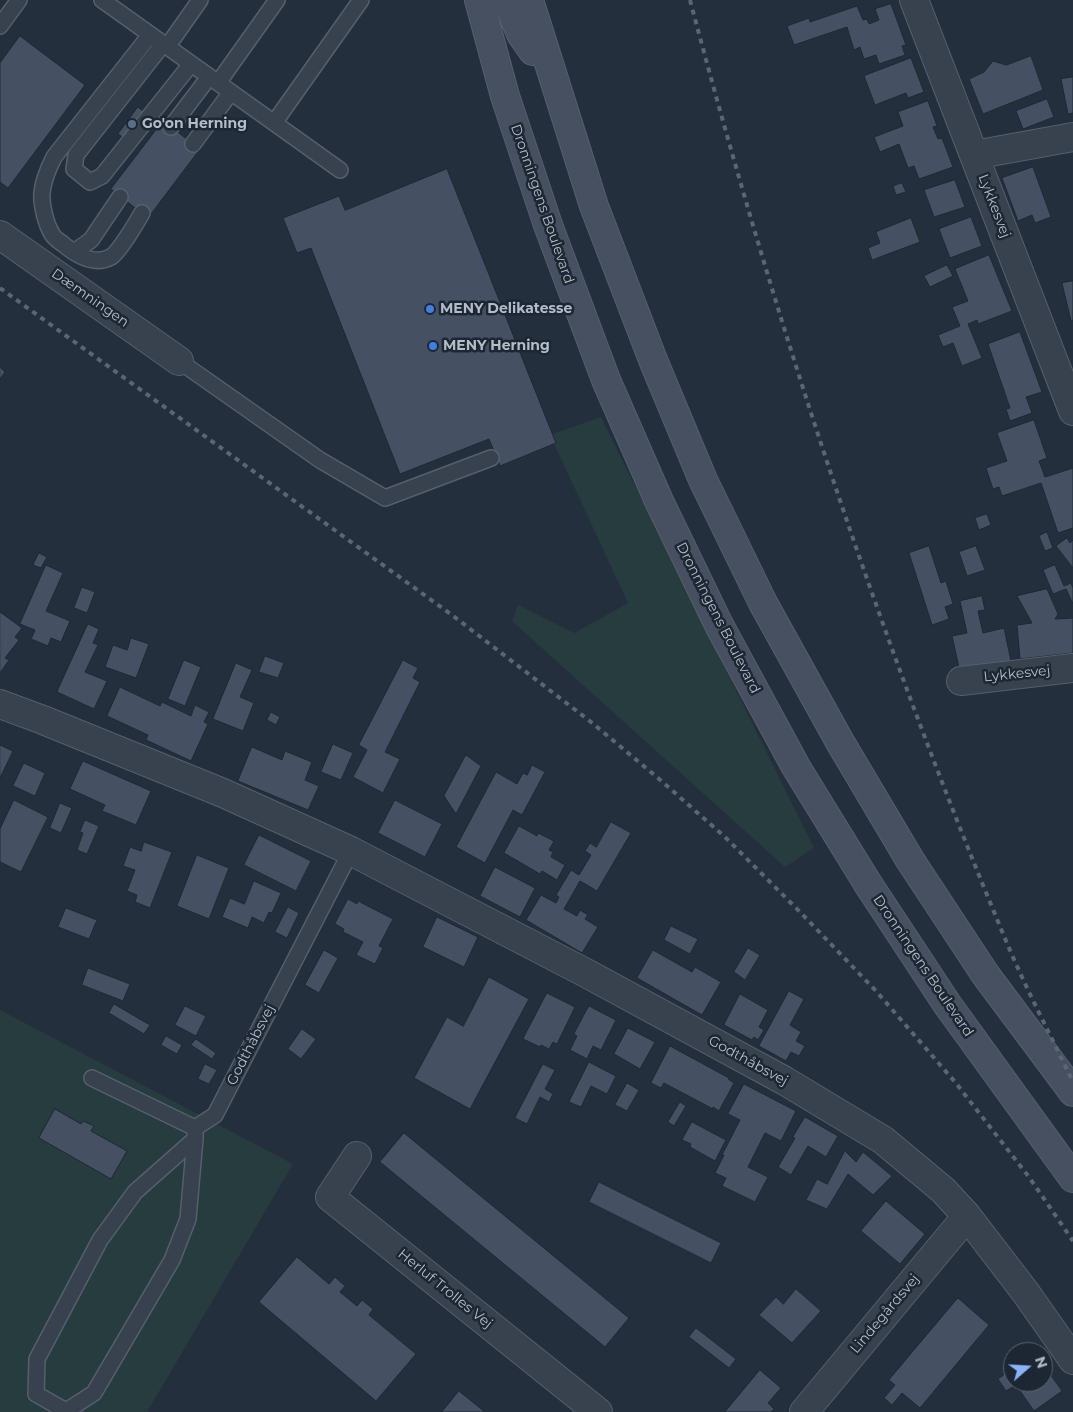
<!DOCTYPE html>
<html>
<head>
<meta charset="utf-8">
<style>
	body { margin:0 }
	#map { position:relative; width:1073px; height:1412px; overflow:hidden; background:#242f3e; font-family:Montserrat,sans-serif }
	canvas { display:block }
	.north { position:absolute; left:1003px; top:1342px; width:50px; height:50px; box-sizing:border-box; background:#1d2633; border:1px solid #59626f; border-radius:50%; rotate:71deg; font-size:14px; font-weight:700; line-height:20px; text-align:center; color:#b4bcc9 }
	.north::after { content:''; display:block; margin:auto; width:18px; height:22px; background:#8ab4f8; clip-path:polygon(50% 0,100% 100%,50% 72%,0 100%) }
</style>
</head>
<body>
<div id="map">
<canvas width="1073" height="1412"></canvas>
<div class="north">N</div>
</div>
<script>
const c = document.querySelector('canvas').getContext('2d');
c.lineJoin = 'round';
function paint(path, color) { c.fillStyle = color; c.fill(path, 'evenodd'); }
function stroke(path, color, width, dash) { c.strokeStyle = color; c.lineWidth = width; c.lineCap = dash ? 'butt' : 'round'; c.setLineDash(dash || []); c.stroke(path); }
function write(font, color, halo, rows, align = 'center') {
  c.font = font + ' Montserrat,sans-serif'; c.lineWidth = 5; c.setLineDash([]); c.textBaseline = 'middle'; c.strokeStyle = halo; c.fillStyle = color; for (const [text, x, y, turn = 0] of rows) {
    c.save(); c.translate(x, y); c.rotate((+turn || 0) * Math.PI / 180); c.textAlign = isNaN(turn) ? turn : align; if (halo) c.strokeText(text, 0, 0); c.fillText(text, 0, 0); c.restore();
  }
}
const green = new Path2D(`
	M601 417 814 848 785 867 512 621 518 605 574 633 628 603 550 435Z
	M0 1010 293 1164 147 1412H0Z`);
const building = new Path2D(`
	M891 4 906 45 902 46 905 55 879 64 876 55 864 59 860 47 854 50 847 27 794 45 787 26 809 18 810 22 857 6 863 20 867 19 869 24 879 20 875 9Z
	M20 36 85 85 8 188 0 182V63Z
	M1031 56 1043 90 983 114 969 79 984 72 993 61 1006 65Z
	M911 58 924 92 908 98 906 93 875 105 864 76Z
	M1073 77V113L1068 114 1061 79Z
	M1047 99 1054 117 1023 129 1016 111Z
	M928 101 937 126 933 127 938 139 942 138 953 167 919 179 914 166 908 168 899 144 880 152 874 137 903 126 898 112Z
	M138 107 144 112 124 138 118 134Z
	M163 121 200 149 148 218 111 189Z
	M1033 167 1051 217 1035 223 1032 215 1018 221 1002 178Z
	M447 169 556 443 500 466 489 439 400 474 311 248 297 253 283 218 339 196 345 210Z
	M955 180 965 207 934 217 924 190Z
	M902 183 906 192 896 195 893 186Z
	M971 217 982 246 950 258 939 229Z
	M911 218 920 242 872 260 868 248 880 243 876 232Z
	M989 255 1012 311 978 324 977 320 968 324 982 358 962 366 953 343 943 347 938 335 960 326 952 307 968 301 955 269Z
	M947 265 953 276 930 287 924 276Z
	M1073 281V320L1071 321 1062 283Z
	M1020 332 1042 392 1026 397 1032 413 1010 421 1006 409 1010 408 988 344Z
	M0 367 5 372 0 379Z
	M1034 420 1047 458 1039 461 1045 477 1073 468V528L1058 533 1041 483 1002 496 999 487 993 489 986 468 1007 461 997 433Z
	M987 514 991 525 979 530 975 518Z
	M1047 532 1053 548 1045 551 1039 536Z
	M1067 538 1070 543 1073 540V568L1056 546Z
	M929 546 941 583 946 581 953 604 945 607 949 619 932 625 909 553Z
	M976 546 985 570 967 576 959 552Z
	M39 553 47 557 41 568 33 565Z
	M46 565 63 573 46 611 70 621 61 642 51 638 48 646 31 639 35 630 20 624Z
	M1055 565 1064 586 1071 583 1073 588V604L1066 589 1053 594 1043 570Z
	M82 587 95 592 87 613 74 608Z
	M1047 589 1058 614 1055 619 1073 618V653L1020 659 1017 625 1032 623 1017 596Z
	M982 596 985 610 978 611 983 633 1004 628 1011 661 960 672 952 636 967 633 960 601Z
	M0 612 22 628 15 637 19 640 5 658 9 660 0 673Z
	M88 624 99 629 93 643 98 645 85 672 107 681 94 709 57 692Z
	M131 638 149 644 136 678 105 667 113 645 127 650Z
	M265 656 284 663 278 678 259 672Z
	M184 660 201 667 185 706 168 699Z
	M403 660 418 668 413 678 420 682 385 752 400 759 383 793 353 777 367 750 359 745Z
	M236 663 252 670 240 697 254 703 243 731 213 719Z
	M120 687 160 706 162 702 191 716 195 705 209 712 204 722 208 724 191 761 146 740 148 735 107 716Z
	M271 712 280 717 276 725 267 720Z
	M333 744 353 753 341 780 321 772Z
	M0 745 13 751 0 778Z
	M252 747 282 760 285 751 312 762 305 780 319 786 308 810 238 781Z
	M466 755 481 766 456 814 444 796Z
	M83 761 151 791 136 825 102 811 105 805 70 789Z
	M24 763 45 773 35 796 13 786Z
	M532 765 545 772 522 815 513 810 485 863 456 847 496 772 517 784 523 773 527 775Z
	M14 800 48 817 21 872 0 862V829Z
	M395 800 442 824 425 857 378 833Z
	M60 803 72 808 61 833 50 828Z
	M85 820 99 826 87 854 77 850 83 833 80 832Z
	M611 822 631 833 597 891 580 881 564 909 577 916 580 910 588 915 585 919 598 927 582 953 526 920 541 895 556 903 559 897 556 895 571 870 579 875 591 855 585 851 590 843 596 847Z
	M519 826 537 836 538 833 554 841 549 850 553 852 551 857 565 865 557 880 542 871 540 874 504 853Z
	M259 835 311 861 296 891 244 865Z
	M144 842 172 852 150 908 135 902 137 895 127 891 135 870 123 866 130 847 141 851Z
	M197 855 229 868 209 919 177 906Z
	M495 867 535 888 520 917 480 896Z
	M254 881 281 893 272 913 269 912 264 923 252 917 248 928 222 917 230 898 244 904Z
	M348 899 357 904 358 901 393 919 379 946 383 948 375 964 356 955 363 942 343 932 344 929 335 924Z
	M288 907 299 913 287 938 275 932Z
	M66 908 97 920 89 939 58 927Z
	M437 917 478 937 464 967 423 947Z
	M671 926 698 939 690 954 664 940Z
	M748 948 760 955 745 980 734 972Z
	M324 950 338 958 319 993 305 985Z
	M653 950 692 972 695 967 721 982 702 1015 637 978Z
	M88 968 130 984 123 1001 82 985Z
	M489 977 529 999 470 1109 414 1078 447 1017 463 1026Z
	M789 991 804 999 790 1025 801 1032 796 1041 805 1046 799 1056 791 1052 786 1061 759 1046Z
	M547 993 575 1007 557 1044 553 1042 549 1049 541 1045 540 1047 523 1039Z
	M740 994 768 1010 759 1027 764 1030 758 1040 754 1037 752 1040 724 1025Z
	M114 1004 150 1025 144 1034 109 1013Z
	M185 1006 206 1016 196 1036 175 1025Z
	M589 1006 616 1020 601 1050 593 1046 587 1059 570 1050 577 1036 574 1034Z
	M628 1028 655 1042 640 1069 614 1054Z
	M302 1029 316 1039 301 1059 288 1049Z
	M166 1036 182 1045 177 1054 161 1045Z
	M196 1039 216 1053 212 1059 191 1045Z
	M670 1046 729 1078 728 1079 734 1083 719 1111 713 1107V1109L664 1083 661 1088 651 1083Z
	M589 1062 616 1076 607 1094 591 1086 581 1107 569 1102Z
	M205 1064 217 1070 209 1084 198 1079Z
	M543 1064 555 1070 545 1089 553 1094 549 1102 540 1097 527 1124 515 1118Z
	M627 1083 639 1090 627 1111 615 1105Z
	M744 1084 796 1111 781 1141 765 1133 748 1167 768 1177 755 1202 722 1186 726 1178 715 1173 724 1155H722L740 1120 728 1114Z
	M680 1102 686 1106 674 1126 668 1122Z
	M55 1109 81 1124 83 1121 94 1126 91 1131 127 1151 111 1179 39 1138Z
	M805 1117 838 1136 826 1157 808 1146 791 1175 778 1167 795 1138 793 1137Z
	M692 1122 726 1140 715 1161 690 1147 691 1144 682 1140Z
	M404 1133 629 1318 605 1347 380 1162Z
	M845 1151 856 1162 863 1152 892 1176 873 1195 848 1174 827 1209 806 1200 817 1179 827 1184Z
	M599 1182 721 1243 711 1263 589 1202Z
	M886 1201 925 1234 900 1264 861 1231Z
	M297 1257 329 1284 335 1277 345 1286 340 1292 357 1306 362 1300 373 1309 369 1315 416 1354 376 1401 259 1302Z
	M796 1289 821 1311 792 1343 759 1315 776 1297 783 1304Z
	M958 1298 989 1325 920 1408 902 1393 892 1405 884 1398 895 1385 889 1380Z
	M696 1328 736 1359 729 1368 689 1337Z
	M1043 1364 1062 1391 1034 1411 1016 1385 1006 1391 998 1379 1013 1368V1382H1043Z
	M760 1370 781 1388 768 1403 774 1409 771 1412H725Z
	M459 1391 485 1412H442Z`);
const lane = new Path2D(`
	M102 0 340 170
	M0 26 19 0
	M163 44 76 155 74 169 90 182 102 176 191 64
	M167 47 200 0
	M218 83 277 0
	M274 123 361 0
	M171 127 209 77
	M193 144 231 92
	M142 213C137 222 119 252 111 257 94 266 76 255 63 244 59 241 54 238 52 234 46 224 41 205 42 193 43 180 48 169 54 157L150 35
	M74 252 91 240 120 197
	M179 361 320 460 385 498 491 458
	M92 1078 195 1128 215 1115 351 851
	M195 1139 135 1192 100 1240 37 1359 36 1394 66 1411 94 1393 172 1260 188 1219 195 1139V1128`);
const street = new Path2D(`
	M914 0 1073 411
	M974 155 1073 137
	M0 235 179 361
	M961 681 1073 668
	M0 704 43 720 223 793 351 851 586 973 785 1081 883 1140 943 1190 967 1216 1026 1293 1073 1360
	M357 1156 330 1197 598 1412
	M804 1412 967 1216`);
const secondary = new Path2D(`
	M479 0 505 96 548 225 606 380 659 501 719 625 796 767 868 884 947 1004 1073 1178
	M507 0 521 34 533 51
	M529 0 594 206 653 360 703 480 763 603 840 742 910 860 985 974 1073 1092`);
const rail = new Path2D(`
	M690 0C774 318 877 632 1004 936 1024 985 1050 1034 1073 1082
	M0 288 452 615 591 722 658 778 725 837 801 913 876 991 955 1082 1029 1177 1073 1241`);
const markers = [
	[132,124,5,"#5c6f8a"],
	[430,309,5,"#3f7fe0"],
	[433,346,5,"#3f7fe0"]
];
const poiNames = [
	["Go'on Herning",142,124],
	["MENY Delikatesse",440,309],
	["MENY Herning",443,346]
];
const streetNames = [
	["Dronningens Boulevard",542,204,71],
	["Lykkesvej",994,206,69],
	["Dæmningen",90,298,35],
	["Dronningens Boulevard",718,618,63],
	["Lykkesvej",1017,674,-6],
	["Dronningens Boulevard",923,966,56],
	["Godthåbsvej",251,1045,-63],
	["Godthåbsvej",748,1061,29],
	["Herluf Trolles Vej",445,1289,39],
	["Lindegårdsvej",885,1314,-50]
];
paint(green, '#263c3f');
paint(building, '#455162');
stroke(building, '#1f2835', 1);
stroke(lane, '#565f6c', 18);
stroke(street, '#565f6c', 30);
stroke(secondary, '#565f6c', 30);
stroke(lane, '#38414e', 15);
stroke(street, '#38414e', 28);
stroke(secondary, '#465061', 28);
stroke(rail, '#5a6575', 4, [5, 5]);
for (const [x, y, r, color] of markers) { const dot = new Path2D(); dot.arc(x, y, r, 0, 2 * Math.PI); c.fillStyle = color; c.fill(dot); stroke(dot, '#1d2633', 2); }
write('bold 14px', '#b4bcc9', '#1d2633', poiNames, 'left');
write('14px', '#b4bcc9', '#1d2633', streetNames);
</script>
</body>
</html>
